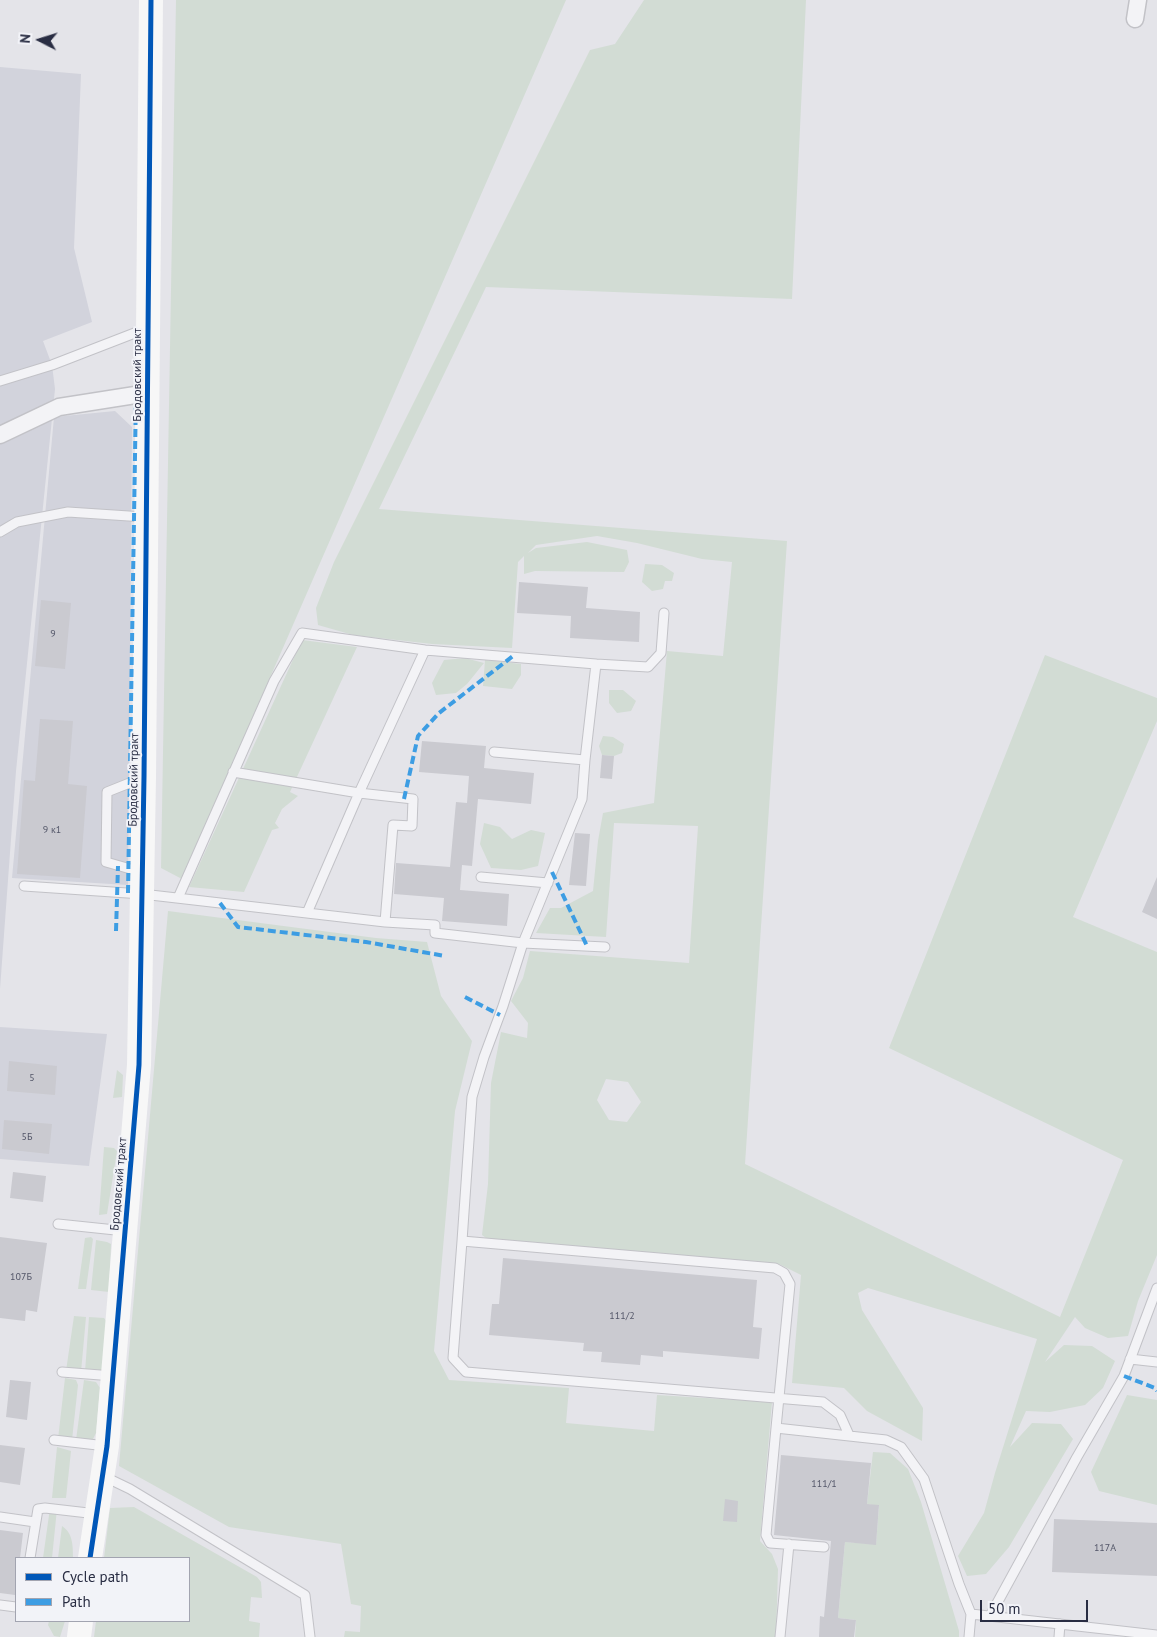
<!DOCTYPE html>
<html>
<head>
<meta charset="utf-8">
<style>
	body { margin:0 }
	#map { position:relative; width:1157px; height:1637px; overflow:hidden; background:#e4e4e9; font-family:"PT Sans",sans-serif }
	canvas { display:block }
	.legend { position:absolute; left:15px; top:1557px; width:175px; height:65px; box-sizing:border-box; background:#f2f3f8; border:1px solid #a2a4b0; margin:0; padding:6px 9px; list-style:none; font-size:15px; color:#292d43 }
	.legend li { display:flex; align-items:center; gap:10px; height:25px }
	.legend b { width:25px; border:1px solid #a2a4b0 }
	.north { position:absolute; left:15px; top:15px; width:50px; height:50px; -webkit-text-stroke:4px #f2f3f8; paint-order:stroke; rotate:275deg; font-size:14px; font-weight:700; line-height:20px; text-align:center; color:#292d43 }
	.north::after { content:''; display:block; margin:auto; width:18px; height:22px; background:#292d43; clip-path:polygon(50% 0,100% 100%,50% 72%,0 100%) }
	.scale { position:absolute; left:980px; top:1600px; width:108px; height:22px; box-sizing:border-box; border:2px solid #292d43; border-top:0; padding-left:6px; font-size:15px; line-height:18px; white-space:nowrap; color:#292d43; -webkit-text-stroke:4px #f2f3f8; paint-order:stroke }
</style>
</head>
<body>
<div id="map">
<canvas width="1157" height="1637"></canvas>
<ul class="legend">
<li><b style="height:6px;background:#0057b8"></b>Cycle path</li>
<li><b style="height:6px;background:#3d9de3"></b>Path</li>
</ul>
<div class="north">N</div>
<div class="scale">50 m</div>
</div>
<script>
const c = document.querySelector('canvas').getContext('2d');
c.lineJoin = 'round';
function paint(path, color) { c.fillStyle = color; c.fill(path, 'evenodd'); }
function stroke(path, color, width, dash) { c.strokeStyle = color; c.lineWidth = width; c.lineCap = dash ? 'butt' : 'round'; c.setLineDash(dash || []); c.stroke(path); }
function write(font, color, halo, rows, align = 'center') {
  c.font = font + ' "PT Sans",sans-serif'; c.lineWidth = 4; c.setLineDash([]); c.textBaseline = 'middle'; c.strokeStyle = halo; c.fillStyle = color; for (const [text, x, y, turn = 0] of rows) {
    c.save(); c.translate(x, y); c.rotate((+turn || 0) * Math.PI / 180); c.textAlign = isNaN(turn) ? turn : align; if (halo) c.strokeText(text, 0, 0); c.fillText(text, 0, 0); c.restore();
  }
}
const built = new Path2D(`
	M0 67 81 74 74 248 92 322 43 341 52 365 55 389 16 771 0 989Z
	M115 411 132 427 128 885 12 878 54 417Z
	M0 1027 107 1034 89 1166 0 1159Z`);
const green = new Path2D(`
	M176 0H566L182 879 161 868Z
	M644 0H806L792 299 486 287 379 509 787 541 745 1164 1060 1317 1123 1160 889 1048 1045 655 1157 698V721L1073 917 1157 952V1255L1138 1301 1128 1336 1108 1338 1085 1328 1075 1317 1045 1362 1064 1345 1092 1346 1115 1361 1103 1388 1085 1405 1050 1412 1026 1411 1010 1447 1032 1423 1061 1424 1073 1439 1009 1547 986 1574 967 1576 958 1556 984 1513 995 1473 1037 1339 868 1288 858 1293 862 1310 923 1408 922 1441 867 1411 844 1388 792 1383 801 1275 779 1264 490 1241 482 1235 488 1184 491 1083 501 1032 527 1038 528 1023 511 1001 523 978 530 951 689 963 698 826 614 823 606 937 536 933 550 908H561L593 891 598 841 603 813 654 803 667 651 723 656 732 562 702 559 637 543 597 536 536 545 528 553 536 548 587 542 627 550 629 562 624 572 535 571 524 574V556L518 562 512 648 432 644 353 635 318 625 316 608 334 562 590 50 615 44ZM606 1079 628 1082 641 1102 627 1122 609 1120 597 1100Z
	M645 564 662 565 674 573 672 581H665L663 589 652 591 642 582Z
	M302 640 357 647 290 792 298 796 282 809 275 823 279 828 272 830 244 892 189 887Z
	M465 658 484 663 467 684 456 693 436 695 432 683 444 660Z
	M485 660 521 664V675L512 689 483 686Z
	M609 690H623L636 701 631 711 617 713 609 703Z
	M603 736 613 737 624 744 622 753 614 756 602 755 599 746Z
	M484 823 500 827 512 839 531 830 545 833 538 866 521 870 491 868 480 844Z
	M168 911 376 938 427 942 441 996 472 1041 455 1111 434 1351 449 1380 569 1388 566 1423 654 1431 657 1395 772 1402 760 1541 772 1554 778 1569 776 1637H344L345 1631 360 1632 361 1606 351 1604 341 1544 229 1527 119 1466Z
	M117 1070 123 1075 122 1097 113 1098Z
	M104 1147 114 1148 117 1151 107 1214 99 1215Z
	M91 1237 93 1239 86 1289H78L85 1238Z
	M96 1240 107 1242 111 1244 109 1292 91 1290Z
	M74 1316 86 1317 81 1372 66 1371Z
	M89 1317 104 1318 107 1322 102 1373 85 1372Z
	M65 1378 76 1380 78 1385 72 1440 58 1439Z
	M84 1380 96 1382 100 1388 96 1433 92 1441 76 1440Z
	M1127 1395 1157 1400V1505L1099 1491 1091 1472Z
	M57 1447 71 1451 66 1498H52Z
	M873 1452 890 1453 908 1469 921 1502 959 1631V1637H855L856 1620 838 1618 845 1542 876 1544 879 1506 867 1504Z
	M134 1507 257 1577 261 1582 262 1598 251 1597 249 1621 260 1623 259 1637H94L96 1621H189V1558H104L110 1508Z
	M50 1508 57 1509 52 1558H43Z
	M62 1526C73 1533 73 1546 73 1558H58Z
	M49 1621H65L60 1637 54 1636 48 1625Z`);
const building = new Path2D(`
	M519 582 588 587 586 608 640 612 639 642 570 638 571 616 517 613Z
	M41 600 71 603 65 669 35 666Z
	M40 719 73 721 68 784 87 786 80 878 17 874 24 780 35 781Z
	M422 741 486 746 484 768 534 773 531 804 478 799 472 866 462 865 460 890 509 894 507 926 442 921 444 898 394 894 396 863 450 867 456 802 467 803 469 776 419 772Z
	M602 755 614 756 612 779 600 778Z
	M575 833 590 834 586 886 569 885Z
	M1157 877V919L1142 912Z
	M9 1061 57 1066 55 1095 7 1091Z
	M4 1120 52 1124 49 1154 2 1149Z
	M13 1172 46 1176 43 1202 10 1198Z
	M0 1237 47 1243 37 1312 26 1310 25 1321 0 1318Z
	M503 1258 757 1280 753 1327 762 1328 759 1359 663 1351V1357L641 1355 640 1365 601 1362 602 1352 583 1351 584 1343 489 1335 492 1304H499Z
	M10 1380 31 1382 27 1420 6 1417Z
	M0 1445 25 1448 20 1485 0 1482Z
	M781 1455 871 1463 867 1504 879 1505 876 1545 845 1542 838 1618 856 1620 854 1637H819L820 1616 824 1617 831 1541 774 1535Z
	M725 1499 738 1501 737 1522 723 1521Z
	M1054 1519 1157 1523V1576L1052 1572Z
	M0 1530 23 1533 20 1558H16L15 1595 0 1593Z`);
const lane = new Path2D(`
	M0 381 52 365 145 329
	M0 532 17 522 68 512 144 517
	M596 664 648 667 661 653 664 613
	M494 752 585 760
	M141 872 106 862 107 792 142 778
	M481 877 548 883
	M24 886 142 894 385 922 393 825 412 826 413 799 359 793 233 772
	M178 898 274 681 302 633 425 650 596 664 585 760 582 799 523 943 503 1006 484 1057 472 1097 462 1241 775 1268 784 1273 790 1284 776 1428 886 1440 901 1447 924 1479 959 1584 971 1614 969 1637
	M307 913 359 793 425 650
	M385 922 435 925V933L523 943 605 947
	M58 1224 125 1231
	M462 1241 453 1358 466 1372 823 1402 840 1415 849 1435
	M1130 1359 1157 1362
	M62 1372 113 1376
	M776 1428 766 1535 770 1543 824 1547
	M54 1440 106 1446
	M103 1476 130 1489 305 1595 310 1637
	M0 1517 35 1522
	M30 1558 38 1509 45 1508 97 1514
	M0 1605 16 1607
	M971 1614 1157 1635
	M990 1616 1077 1457 1124 1376 1157 1288
	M780 1637 789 1544
	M1059 1637 1060 1624`);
const street = new Path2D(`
	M1135 19 1138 0
	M0 435 59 407 148 393`);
const secondary = new Path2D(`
	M90 1558 107 1446 139 1065 144 777 151 0
	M79 1637 81 1621`);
const quiet = new Path2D(`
	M404 799 418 736 439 713 513 656
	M552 872 587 946
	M128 893 136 394
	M220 903 238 927 366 942 445 956
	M116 931 118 866
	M465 997 500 1015
	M1124 1376 1155 1388 1157 1391`);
const cycleway = new Path2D(`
	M90 1558 107 1446 139 1065 144 777 151 0`);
const numberNames = [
	["9",53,634],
	["9 к1",52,830],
	["5",32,1078],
	["5Б",27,1137],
	["107Б",21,1277],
	["111/2",622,1316],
	["111/1",824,1484],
	["117А",1105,1548]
];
const streetNames = [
	["Бродовский тракт",138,375,-90],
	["Бродовский тракт",134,780,-89],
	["Бродовский тракт",119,1184,-85]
];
paint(built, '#d2d3dc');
paint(green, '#d2dcd4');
paint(building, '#cacad0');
stroke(lane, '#c2c2c7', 11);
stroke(street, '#c2c2c7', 19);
stroke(lane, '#f3f3f6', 9);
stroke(street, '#f3f3f6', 16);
stroke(secondary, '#f7f7f7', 24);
stroke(quiet, '#3d9de3', 4, [8, 4]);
stroke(cycleway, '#0057b8', 5);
write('10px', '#535668', null, numberNames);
write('12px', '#292d43', '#f2f3f8', streetNames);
</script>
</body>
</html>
